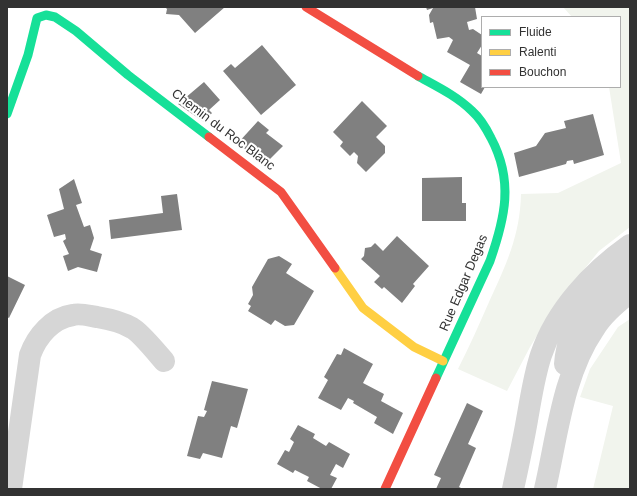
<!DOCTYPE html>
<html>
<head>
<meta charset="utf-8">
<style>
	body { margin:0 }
	#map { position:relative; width:637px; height:496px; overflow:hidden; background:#fff; font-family:Arial,sans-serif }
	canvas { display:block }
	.frame { position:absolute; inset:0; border:8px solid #323232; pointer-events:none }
	.legend { position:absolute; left:481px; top:16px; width:140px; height:72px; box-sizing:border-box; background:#fff; border:1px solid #adadad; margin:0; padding:5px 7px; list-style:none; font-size:12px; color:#323232 }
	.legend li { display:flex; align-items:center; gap:8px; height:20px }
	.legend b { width:20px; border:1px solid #adadad }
</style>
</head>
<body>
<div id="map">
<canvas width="637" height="496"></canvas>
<div class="frame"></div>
<ul class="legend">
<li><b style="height:5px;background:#16e098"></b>Fluide</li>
<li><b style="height:5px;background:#ffcf43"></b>Ralenti</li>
<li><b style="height:5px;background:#f24e42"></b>Bouchon</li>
</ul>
</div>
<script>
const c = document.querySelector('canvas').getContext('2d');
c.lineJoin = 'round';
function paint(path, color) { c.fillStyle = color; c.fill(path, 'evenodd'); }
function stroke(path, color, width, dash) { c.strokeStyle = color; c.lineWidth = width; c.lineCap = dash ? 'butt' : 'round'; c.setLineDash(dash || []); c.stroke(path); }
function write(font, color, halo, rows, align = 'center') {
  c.font = font + ' Arial,sans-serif'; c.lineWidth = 4; c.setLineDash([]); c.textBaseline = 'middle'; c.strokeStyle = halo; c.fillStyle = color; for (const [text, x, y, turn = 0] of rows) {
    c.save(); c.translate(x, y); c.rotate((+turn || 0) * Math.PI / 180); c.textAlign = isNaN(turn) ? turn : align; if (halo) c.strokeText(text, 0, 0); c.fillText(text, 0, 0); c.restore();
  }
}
const green = new Path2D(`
	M563 7H630V227L599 251 556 304 530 347 507 391 458 369C469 347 479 325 489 302 506 265 520 236 521 194L558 193 621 163 609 87H620V17H572Z
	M630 319V489H593L613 406 580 397 590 369 618 327Z`);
const building = new Path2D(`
	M165 7H225L195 33 179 15 166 14 167 9Z
	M426 7H475L477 19 467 22 469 30 473 29 482 35V45L477 53 482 56V87H485L481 94 460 82 470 65 447 52 453 40 449 37 437 39 433 22 430 23 429 15 433 8 427 10Z
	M262 45 296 85 261 115 223 71 231 64 235 68Z
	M204 82 220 100 209 110 212 113 204 122 178 104Z
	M362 101 387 126 376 137 385 146V153L366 172 357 163 358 156 354 152 350 156 340 146 343 142 333 132Z
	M593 114 604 155 574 164 573 160 567 161 566 164 519 177 514 153 536 146 545 133 566 128 564 121Z
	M258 121 269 130 266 133 283 146 266 163 237 144Z
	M462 177V203H466V221H422V178Z
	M74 179 82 203 76 205 84 227 90 225 94 238 90 250 102 254 97 272 78 267 68 271 63 256 69 254 63 241 66 239 65 234 54 237 47 215 64 209 59 189Z
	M177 194 182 230 111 239 109 220 163 213 161 196Z
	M397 236 429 266 413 284 415 286 402 303 384 287 382 289 374 282 380 276 361 259 364 256 365 248 371 247 375 243 383 251Z
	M279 256 292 264 286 273 314 291 294 325 285 326 275 320 271 325 248 311 251 306 248 304 253 295 252 287 268 259Z
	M7 276 25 285 9 318 7 317Z
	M344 348 373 364 363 383 384 394 381 401 403 413 393 434 374 423 377 417 353 403 354 401 348 398 341 410 318 398 328 380 324 377 337 354 341 355Z
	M212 381 248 389 237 428 231 426 222 458 203 453 200 459 187 456 198 416 204 417 207 411 204 410Z
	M467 403 483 411 468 444 476 448 459 487 463 489H436L441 478 434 475Z
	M298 425 315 434 313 438 326 446 329 442 350 454 343 468 336 464 330 475 337 478 331 489H322L307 481 309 477 295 470 293 473 277 464 285 450 289 452 294 442 290 439Z`);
const street = new Path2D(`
	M565 364C568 322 598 291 630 266
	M11 489 30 355C37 336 52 318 73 315 80 313 90 316 97 317 109 319 122 322 132 328 140 332 157 353 164 361
	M513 489C518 466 523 443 527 420 531 398 534 376 541 355 556 310 592 272 630 245
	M545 489C557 437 563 374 594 329 603 314 617 303 630 292`);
const fast = new Path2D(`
	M418 76C436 86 457 96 472 111 480 118 486 128 491 138 514 181 505 218 490 261L436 378
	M7 114 28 55 37 18 46 15 55 17 76 31 128 75 209 137`);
const slow = new Path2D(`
	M335 268 363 308 414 347 443 361`);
const jam = new Path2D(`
	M306 7 418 76
	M209 137 281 192 335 268
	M385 489 436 378`);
const streetNames = [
	["Chemin du Roc Blanc",223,130,37],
	["Rue Edgar Degas",464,283,-67]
];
paint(green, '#f1f4ed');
paint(building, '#808080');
stroke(street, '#d6d6d6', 22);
stroke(fast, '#16e098', 9);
stroke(slow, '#ffcf43', 9);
stroke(jam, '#f24e42', 9);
write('13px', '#323232', '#fff', streetNames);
</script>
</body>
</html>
